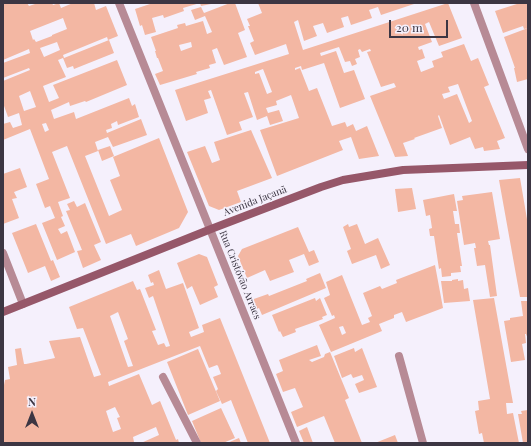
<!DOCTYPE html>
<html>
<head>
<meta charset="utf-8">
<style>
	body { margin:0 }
	#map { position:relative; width:531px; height:446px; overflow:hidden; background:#f5f0fc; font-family:"Playfair Display",serif }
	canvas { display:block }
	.frame { position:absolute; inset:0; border:4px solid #3c3643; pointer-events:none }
	.north { position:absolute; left:12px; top:394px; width:40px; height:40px; -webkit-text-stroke:3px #f5f0fc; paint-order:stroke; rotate:0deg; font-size:11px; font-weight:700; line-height:16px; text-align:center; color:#3c3643 }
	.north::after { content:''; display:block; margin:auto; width:14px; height:18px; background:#3c3643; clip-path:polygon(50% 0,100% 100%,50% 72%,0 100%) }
	.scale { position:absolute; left:389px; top:20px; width:59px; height:18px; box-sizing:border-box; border:2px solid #3c3643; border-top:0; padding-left:5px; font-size:12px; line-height:14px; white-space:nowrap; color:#3c3643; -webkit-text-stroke:3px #f5f0fc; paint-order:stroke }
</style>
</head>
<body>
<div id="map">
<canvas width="531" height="446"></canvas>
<div class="frame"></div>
<div class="north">N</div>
<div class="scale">20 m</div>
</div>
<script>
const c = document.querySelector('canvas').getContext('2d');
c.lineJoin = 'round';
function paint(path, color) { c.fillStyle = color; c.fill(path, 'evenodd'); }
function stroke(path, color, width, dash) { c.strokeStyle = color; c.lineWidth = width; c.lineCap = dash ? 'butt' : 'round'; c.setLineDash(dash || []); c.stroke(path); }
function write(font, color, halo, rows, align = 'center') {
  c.font = font + ' "Playfair Display",serif'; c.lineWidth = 3; c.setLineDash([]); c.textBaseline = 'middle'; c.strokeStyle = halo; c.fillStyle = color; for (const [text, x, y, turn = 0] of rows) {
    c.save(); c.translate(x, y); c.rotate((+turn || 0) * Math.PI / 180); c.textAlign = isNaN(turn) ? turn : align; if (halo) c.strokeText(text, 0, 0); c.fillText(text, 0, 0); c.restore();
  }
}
const building = new Path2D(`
	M3 3H27L29 6 35 4 34 3H52L53 5 59 3 61 8 73 3H94L96 10 106 6 118 36 108 40 107 37 63 55 64 58 109 40 114 53 74 69 73 66 67 68 63 58 58 60 66 77 43 86 49 102 59 98 53 85 117 60 127 85 86 102 85 101 70 106 69 102 51 110 54 119 74 112 76 119 129 98 132 106 135 104 139 117 118 125 117 121 111 124 112 128 106 130 107 133 141 119 147 135 113 147 108 137 95 142 98 151 85 156 109 216 122 210 110 180 120 176 113 157 159 138 188 212 179 228 136 246 131 234 106 244 67 146 52 152 70 198 58 202 63 216 61 217 65 226 58 229 61 234 67 231 75 252 57 260 42 223 55 218 50 206 45 208 36 184 49 179 30 129 3 140V124L10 122 13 128 22 125 19 113 8 117 3 103V81L30 70 29 68 3 78V63L30 53 29 49 3 60ZM63 18 67 29 52 35V36L36 42 34 39 33 40 30 31ZM57 42 60 50 44 57 40 48ZM30 91 36 107 24 111 19 96ZM46 123 49 130 45 132 42 124Z
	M153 3H211V4L201 6 200 3 183 8 184 11 164 18 163 15 152 18 156 32 145 35 142 25 140 26 135 9Z
	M230 3H235L245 30 238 33 247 57 224 65 217 48 212 50 216 63 209 65 210 68 196 72 197 74 160 85 155 74 163 71 158 58H157L155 51H156L151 37 178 28 177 25 185 23 186 26 203 21 207 34 212 32 205 16 195 20 191 10 201 7 204 13ZM191 42 192 47 181 51 179 45Z
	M258 3H417L381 15 378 7 369 10 372 18 351 25 348 16 341 18 344 27 327 33 323 23 313 26 317 36 304 41 298 20 294 22 303 50 448 3 462 38 439 46 429 22 425 24 432 42 418 47 419 50 422 49 425 58 417 61 421 72 434 67 432 61 443 57 441 52 464 44 471 61 478 58 489 85 484 87 505 138 497 141 500 149 484 151 483 147 475 149 470 137 450 145 439 115 438 116 442 128 414 138 415 139 403 143 408 156 395 157 370 96 396 87 394 83 381 87 367 52 371 51 370 49 362 52 360 49 358 50 360 57 355 59 357 64 352 66 350 61 345 62 339 47 320 53 321 56 336 51 344 73 354 70 365 99 340 108 324 63 302 70 301 66 295 68V70L300 68 309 91 317 88 332 126 345 122 347 127 353 124 356 131 367 126 379 156 359 159 351 137 339 141 343 150 277 176 260 130 299 118 291 95 276 101 277 105 266 108 268 113 279 110 283 121 270 125 267 116 257 120 248 92 244 93 253 117 239 122 242 130 227 135 211 90 208 91 211 98 204 100 208 113 186 121 175 90 289 54 286 44 255 55 250 43 254 41 248 26H250L247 19 262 13ZM263 69 272 92 267 94 259 73 255 74V72ZM458 84 472 121 469 123 457 94 444 99 442 94 450 92 448 87Z
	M520 3H528V28L524 29 523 26 503 33 495 11Z
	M528 28V79L517 82 514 68H515L504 37Z
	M251 130 272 178 237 191 241 202 219 210 209 206 187 152 205 146 212 163 220 160 214 142Z
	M110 146 114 156 102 161 98 150Z
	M20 168 27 187 14 192 17 198 12 199 19 218 3 224V174Z
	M520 178 528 225V297H520L499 180Z
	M412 188 416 209 398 212 395 189Z
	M492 192 500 239 488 241 489 245H490L497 296 490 297 485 265 477 266 474 248H476L475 243 464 245 457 201 463 200 462 196Z
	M454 194 457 211H453L455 224H459L460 233H457L462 266H460L461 272 451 273V276L442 277 441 268 439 269 434 236H430L429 229 432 228 430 215 426 216 423 200Z
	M74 201 77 207 85 203 101 242 94 245 101 260 83 268 77 251 82 250 66 211 70 210 67 204Z
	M36 224 51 261 53 260 60 277 51 281 45 266 28 273 12 233Z
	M348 224 349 227 357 224 365 244 378 238 390 265 381 269 376 255 352 264 347 251 351 249 343 227Z
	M298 227 309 252 314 250 319 262 309 266 304 254 289 260 294 272 270 281 265 270 247 278 238 256 242 249Z
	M199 254 207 257 218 285 214 287 218 297 200 305 192 286 187 289 177 263Z
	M435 265 443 308 406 322 402 312 394 315V318L379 324 382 331 331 352 319 325 335 318 334 315 332 316 324 298 330 295 326 282 342 275 362 325 370 322 368 318 372 316 363 293 380 286 382 289 397 283 396 280ZM343 326 346 333 342 335 339 327Z
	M159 270 166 289 183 283 199 328 189 332 191 337 204 332 202 325 220 318 270 443H248L231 400 222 404 216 391 218 389 213 377 221 374 218 366 217 365 209 368 200 346 108 382 109 386 139 374 152 405 160 401 176 440 178 439 179 443H141L159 435 156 427 133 437 134 442 131 443H3V390L5 380 10 379 8 367 17 365 15 349 21 348 24 364H26L55 358 49 341 80 337 94 377 101 375 83 328 77 329 69 307 133 281 137 290 140 289 156 330 152 331 158 345 164 343 166 347 170 346 153 296 149 298 145 288 154 285 153 282 151 283 148 275ZM118 312 128 339 124 341 133 366 128 367 110 316ZM115 407 120 417 117 418 121 429 113 432 106 411Z
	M320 273 326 288 262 315 259 308 254 310 251 300 268 294 269 296 307 281 306 279Z
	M458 279V281L463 280 464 289 468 288 470 301 444 303 441 281H452V280Z
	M315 298 316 301 320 298 327 315 322 317 323 319 295 329 296 332 283 337 280 331 279 332 272 315Z
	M494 298 513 403H506L507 414 513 413 519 443H484L482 433 479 434 475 411 479 410 478 401 490 399 473 300Z
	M521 301H528V339L526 334H525L526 343 522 344 525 360 511 362 504 321 510 320V318L523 316Z
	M317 345 321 356 309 360 312 362 324 357 325 354 330 352 349 398 345 400 362 443H335L324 416 297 427 291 412 303 407 295 388 283 392 276 374 283 371 279 360Z
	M354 348 355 352 362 348 377 387 359 393 355 384 364 380 362 375 353 378 351 374 342 378 334 356Z
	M198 349 220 401 188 415 167 362Z
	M221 408 235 438 223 443H201L192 421Z
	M528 410V443H523L518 414H522L521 411Z
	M307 427 313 443H304L299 431Z
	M395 435 398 443H375Z
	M239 438 241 443H227Z`);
const lane = new Path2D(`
	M399 356 423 443
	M163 377 197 443`);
const street = new Path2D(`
	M119 3 296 443
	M474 3 528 149
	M3 253 23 304`);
const secondary = new Path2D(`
	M3 312 211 229 321 187 343 180 403 170 528 165`);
const streetNames = [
	["Avenida Jaçanã",255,201,-21],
	["Rua Cristóvão Arraes",240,275,68]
];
paint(building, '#f3b7a3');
stroke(lane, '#b78a95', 8);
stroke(street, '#b78a95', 8);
stroke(secondary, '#965769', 8);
write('10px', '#3c3643', '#f5f0fc', streetNames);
</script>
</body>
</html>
